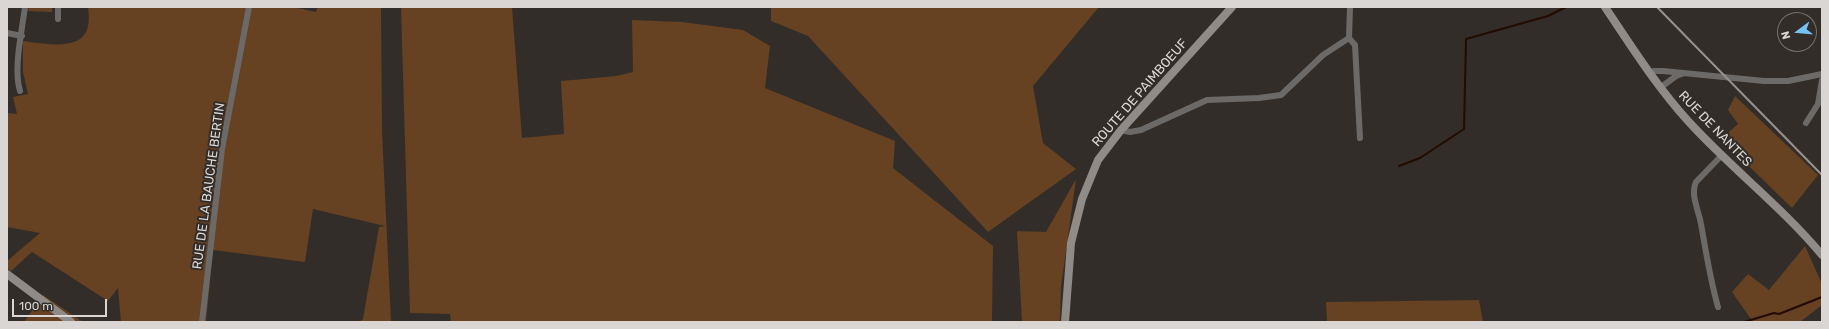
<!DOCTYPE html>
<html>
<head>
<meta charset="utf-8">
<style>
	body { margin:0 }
	#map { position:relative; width:1829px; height:329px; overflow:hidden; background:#322d29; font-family:Rubik,sans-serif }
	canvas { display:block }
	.frame { position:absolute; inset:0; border:8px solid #d9d6d3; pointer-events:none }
	.north { position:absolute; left:1777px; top:12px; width:40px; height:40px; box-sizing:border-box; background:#322d29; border:1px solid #75716d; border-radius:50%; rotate:254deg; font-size:11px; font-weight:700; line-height:16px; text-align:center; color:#d9d6d3 }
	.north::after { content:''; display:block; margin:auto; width:14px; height:18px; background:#73c1f5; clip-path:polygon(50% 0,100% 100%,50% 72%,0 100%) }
	.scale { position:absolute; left:12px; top:299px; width:95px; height:18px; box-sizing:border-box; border:2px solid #d9d6d3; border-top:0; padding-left:5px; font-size:12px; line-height:14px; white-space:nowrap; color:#d9d6d3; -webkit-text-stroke:3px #322d29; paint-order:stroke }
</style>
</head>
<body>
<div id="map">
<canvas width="1829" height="329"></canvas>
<div class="frame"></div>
<div class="north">N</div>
<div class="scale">100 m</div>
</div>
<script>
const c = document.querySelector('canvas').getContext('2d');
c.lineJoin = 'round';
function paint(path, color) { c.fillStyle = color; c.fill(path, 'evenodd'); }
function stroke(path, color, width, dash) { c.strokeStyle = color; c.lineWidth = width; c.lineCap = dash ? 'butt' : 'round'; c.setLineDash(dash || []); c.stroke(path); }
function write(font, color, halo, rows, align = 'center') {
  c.font = font + ' Rubik,sans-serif'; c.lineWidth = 4; c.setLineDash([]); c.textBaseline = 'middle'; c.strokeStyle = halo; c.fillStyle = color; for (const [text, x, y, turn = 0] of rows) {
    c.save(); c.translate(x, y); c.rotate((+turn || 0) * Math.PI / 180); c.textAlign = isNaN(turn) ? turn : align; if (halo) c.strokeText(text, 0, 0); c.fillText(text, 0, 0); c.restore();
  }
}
const green = new Path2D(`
	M29 7H52V12L28 11Z
	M88 7H293L316 12 318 7H381L382 131 391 322H359L363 319 379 227 385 226 313 209 305 262 213 250 206 322H121L118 288 108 301 32 252 11 271 7 268V261L40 233 7 227V113L17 114 13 97 28 94 23 72V41C39 43 73 50 84 35 90 28 89 16 88 7Z
	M401 7H512L522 138 564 134 561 81 616 76 633 72 632 20 682 22 743 30 770 46 765 88 895 141 893 168 993 246 992 322H451L450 314 410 313Z
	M771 7H1099L1033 86 1043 143 1076 169 988 232 808 36 771 21Z
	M1735 96 1818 175 1792 208 1721 139 1738 124 1728 110Z
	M1076 179 1061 287 1060 322H1022L1017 231 1046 232Z
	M1805 246 1822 284V305L1800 322H1753L1732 292 1748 274 1769 290Z
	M43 295 83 322H24Z
	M1479 300 1483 322H1327L1326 302Z`);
const stream = new Path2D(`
	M1399 166 1420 158 1464 129 1466 39 1548 16 1566 7
	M1744 322 1774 313 1779 314 1822 297`);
const street = new Path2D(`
	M1350 7 1349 38 1355 45 1360 138
	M58 19V7
	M7 33 22 36
	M1650 73 1654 71H1663L1764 81H1788L1822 74
	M1660 88 1676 76 1682 74
	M20 91C13 69 22 31 25 7
	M1806 123 1818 104 1822 80
	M1121 130 1130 132 1141 130 1207 100 1259 98 1281 95 1323 55 1349 38
	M1718 307C1710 279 1706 252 1701 224 1699 211 1690 195 1696 182L1722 155
	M202 322 222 149 249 7`);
const secondary = new Path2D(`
	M1605 7C1631 46 1657 87 1689 122 1731 168 1782 207 1822 255
	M7 274 71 322
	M1065 322 1071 243 1082 199 1098 160 1121 130 1232 7`);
const rail = new Path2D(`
	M1657 7 1822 175`);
const streetNames = [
	["ROUTE DE PAIMBOEUF",1140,93,-49],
	["RUE DE NANTES",1715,129,46],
	["RUE DE LA BAUCHE BERTIN",209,186,-82]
];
paint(green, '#664122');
stroke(stream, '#230b00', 2);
stroke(street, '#6c6a68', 6);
stroke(secondary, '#8f8b88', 8);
stroke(rail, '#96928f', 2);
write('13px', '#d9d6d3', '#322d29', streetNames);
</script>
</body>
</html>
